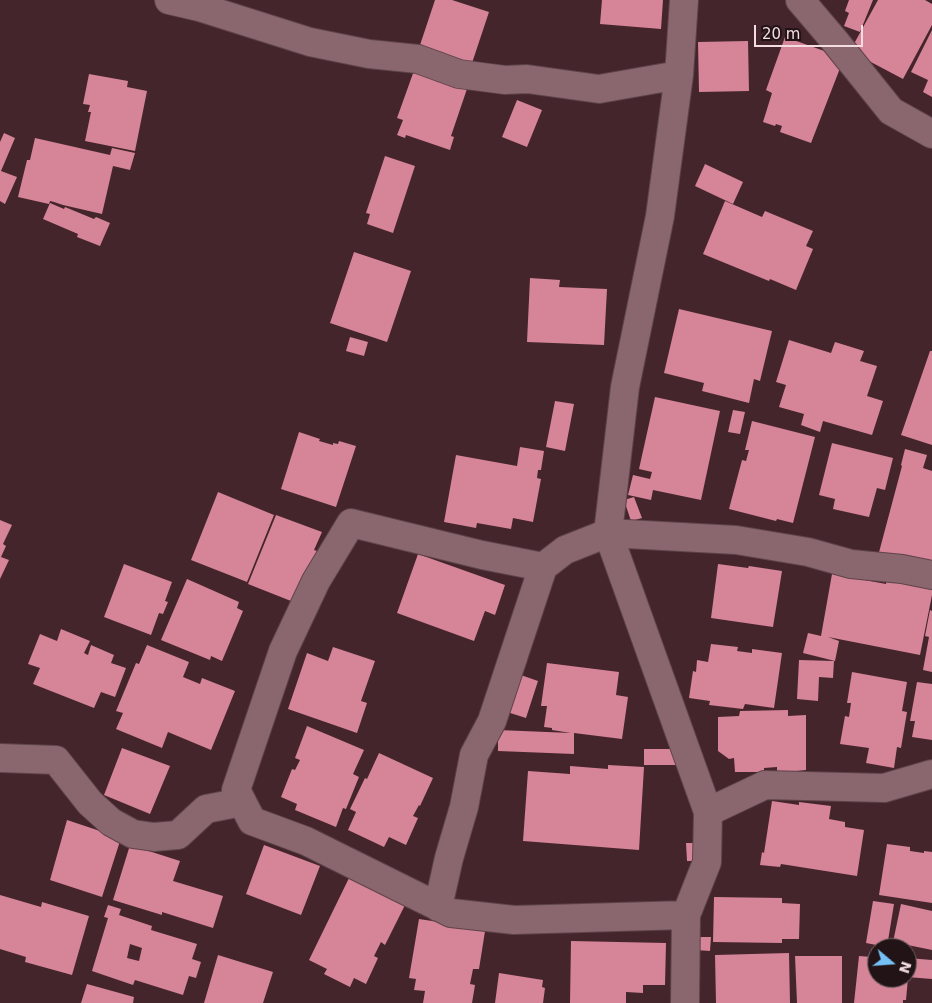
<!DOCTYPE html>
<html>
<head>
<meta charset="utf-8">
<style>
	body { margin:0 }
	#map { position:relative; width:932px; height:1003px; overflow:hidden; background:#44252c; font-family:"DejaVu Sans",sans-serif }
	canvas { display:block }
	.north { position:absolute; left:867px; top:938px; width:50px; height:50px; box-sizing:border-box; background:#211316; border:1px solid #756467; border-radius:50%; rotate:108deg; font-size:14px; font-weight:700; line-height:20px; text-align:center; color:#f3dde1 }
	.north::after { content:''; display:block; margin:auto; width:18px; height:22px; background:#75c0f6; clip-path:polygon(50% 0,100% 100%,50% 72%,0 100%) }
	.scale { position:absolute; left:754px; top:25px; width:109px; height:22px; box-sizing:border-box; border:2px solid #f3dde1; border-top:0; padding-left:6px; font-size:15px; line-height:18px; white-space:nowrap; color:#f3dde1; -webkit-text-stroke:4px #211316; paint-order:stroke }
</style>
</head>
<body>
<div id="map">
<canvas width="932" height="1003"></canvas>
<div class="north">N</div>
<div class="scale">20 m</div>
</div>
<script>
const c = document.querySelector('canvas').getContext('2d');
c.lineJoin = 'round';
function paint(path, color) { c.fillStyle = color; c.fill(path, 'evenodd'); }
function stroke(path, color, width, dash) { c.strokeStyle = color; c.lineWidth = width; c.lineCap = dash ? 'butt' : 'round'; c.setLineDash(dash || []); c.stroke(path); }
const building = new Path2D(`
	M435 0H452L489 12 471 66 443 57 444 53 420 45Z
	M602 0H663L661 29 600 24Z
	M849 0H873L860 32 844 26 849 13 845 11Z
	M878 0H925L932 4V25L903 79 850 51Z
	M932 30V97L923 92 928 80 911 72Z
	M785 37 844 58 811 143 780 132 782 126 776 124 775 126 763 122 772 93 766 90Z
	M748 41 749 91 699 92 698 42Z
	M416 65 469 83 451 136 454 137 450 150 406 135 405 138 397 135 403 120 397 118Z
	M89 74 128 81 127 87 147 91 135 151 85 141 91 112H88L90 105 83 104Z
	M517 100 542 110 527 147 502 137Z
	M4 133 15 138 1 171 17 177 5 204 0 201V142Z
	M35 138 110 155 112 148 135 153 130 170 113 166 102 214 63 205 54 202 50 201 49 204 18 197 27 160H30Z
	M385 156 415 166 393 233 367 224 370 214 366 213Z
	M705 164 743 182 733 204 695 186Z
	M725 201 762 217 765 211 813 231 806 246 813 249 796 290 770 279 769 281 703 254Z
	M50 203 64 209 65 207 94 219 96 217 110 223 100 246 77 237 78 234 43 219Z
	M354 252 411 271 387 342 330 323Z
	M530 278 560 280 559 287 607 289 604 345 527 342Z
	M679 309 772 331 760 381 754 379 749 403 702 391 704 383 664 373Z
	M350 337 368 342 364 356 346 351Z
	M789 340 831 353 835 342 864 351 860 361 877 366 867 396 883 401 872 435 823 421 820 432 801 425 804 414 779 407 786 385 776 382Z
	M930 351H932V445L901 435Z
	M655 397 720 411 701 500 653 490 651 500 628 495 633 475 650 479 652 472 639 469Z
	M555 401 574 404 565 451 546 447Z
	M733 410 745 412 740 434 728 432Z
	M752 421 815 437 793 523 777 519 776 521 729 509 742 460 746 461 749 450H745Z
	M299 432 320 439 319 441 333 445V443L338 444 339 441 356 446 336 507 281 489Z
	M832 443 893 458 885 490 877 488 869 517 833 509 835 499 819 495Z
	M520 447 544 451 541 470H538L537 478 541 479 533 522 513 518 511 529 477 523 476 528 444 522 456 455 517 466Z
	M905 449 927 455 923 468 932 471V571L878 556 902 466 901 465Z
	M218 492 274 515 247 582 191 560Z
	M634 497 642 518 631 521 624 500Z
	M276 515 322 532 314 550 317 551 296 603 248 584Z
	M0 520 12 525 3 544 6 546 1 557 9 560 0 579Z
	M418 554 505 585 495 615 485 611 474 641 397 613Z
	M124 564 172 582 165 601 168 602 163 614 159 613 151 635 104 617Z
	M718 564 748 568 749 566 782 571 773 627 711 618Z
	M832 574 886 584 888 574 932 582V595L920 655 828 637 839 641 835 661 803 653 808 633 821 636Z
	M187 579 239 602 237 608 243 611 222 661 211 656 210 660 161 640Z
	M930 610 932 611V672L923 670 929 637 925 636Z
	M61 629 90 641 84 653 88 655 91 645 114 655 111 663 126 668 115 697 101 692 94 708 33 684 40 668 28 664 40 634 57 641Z
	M711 644 738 647 737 651 752 653V649L782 653 774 708 745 704 743 709 709 705 710 701 689 698 693 671 696 672 697 660 708 662Z
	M147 645 189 662 183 677 200 684 202 678 235 691 211 750 168 732 162 748 116 729 123 713 116 711 136 663 139 664Z
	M333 647 375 661 361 701 367 703 357 733 288 709 307 653 328 661Z
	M799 660 834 661 833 678 819 677 818 701 797 699Z
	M547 663 619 672 616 695 628 697 622 739 574 733V754L498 751V730L571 733 552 730V728L544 727 547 706H541Z
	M852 672 907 682 902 711 907 712 901 748 897 747 894 768 866 763 869 748 840 744 845 716 849 717 851 703H847Z
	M518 674 538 681 526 718 507 712Z
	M917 682 932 684V740L912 737 915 721H910Z
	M788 710V716L806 715V770L777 773V767L764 768V772H735L734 758 729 759 718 751V717L739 716 740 711Z
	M307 726 364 750 353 774 359 777 346 809 343 808 336 827 295 810 297 804 281 797 292 769 295 770 300 760 295 758Z
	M122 748 170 766 150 814 104 795Z
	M644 749H679L678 765H644Z
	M379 753 433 778 420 806 419 805 413 816 418 818 406 845 389 837 384 847 348 830 356 812 350 809 365 778 367 779Z
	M608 765 644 767 639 850 523 841 528 771 570 774V766L608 769Z
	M772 801 799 805V802L831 806 829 819 845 822V827L864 830 857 876 781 864 780 867 760 865 762 852 764 853Z
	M67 820 121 838 102 897 50 880Z
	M686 843H695L696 861H687Z
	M887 844 910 847V851L924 853V851L932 852V903L879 895Z
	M130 845 180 861 173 881 223 896 213 928 162 912V915L113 900Z
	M264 845 320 866 301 915 246 894Z
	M349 878 405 905 385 945 381 942 374 956 378 958 366 984 354 978 350 987 324 974 327 969 309 960Z
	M0 895 41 907 42 902 89 916 72 975 25 962 26 957 0 949Z
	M714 897 782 898V903L800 904 799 939H782V943L713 942Z
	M873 901 894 904 887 947 866 943Z
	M901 904 932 911V950L893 942Z
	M108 905 121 909 119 915 152 926 151 930 197 944 192 959 201 962 196 978 189 976 183 995 135 980 133 985 92 971 108 918 104 917ZM130 944 142 948 139 961 127 958Z
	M419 919 465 926 486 925 479 969H473L470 984 475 985 472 1003H423L425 991 414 990 416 979 409 978Z
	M696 937H711L710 951 695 950Z
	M571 941 666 943 665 985H643V993L626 992V1003H570Z
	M789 953 790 1003H716L715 955Z
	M872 954 877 955V978H908L906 1000H903V1003H854L859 956 872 957Z
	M218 955 273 972 263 1003H204Z
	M795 956H842V1003H797Z
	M907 958 932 960V979L907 977Z
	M499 973 543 980 542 987 545 988 543 1003H495Z
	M87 984 134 997 133 1003H81Z`);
const minor = new Path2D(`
	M169 0 199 7 310 42 369 54 418 59 459 74 505 80 527 79 599 89 679 75
	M684 0 679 75 660 216 625 387 608 533 708 812 707 862 686 915 685 1003
	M800 0 834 40 891 111 932 134
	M543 567 482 555 351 523 316 581 283 651 236 790 252 821 306 841 451 913 514 920 686 915
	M0 758 56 760 90 803 111 822 133 834 154 837 178 835 206 809 242 802
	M708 812 765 785 884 788 932 774
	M438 907 449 858 464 807 474 755 492 721 543 567 565 550 608 533 736 540 808 552 851 564 902 569 932 575`);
paint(building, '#d68497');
stroke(minor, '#5e434a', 30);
stroke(minor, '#8a666e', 28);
</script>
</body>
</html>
